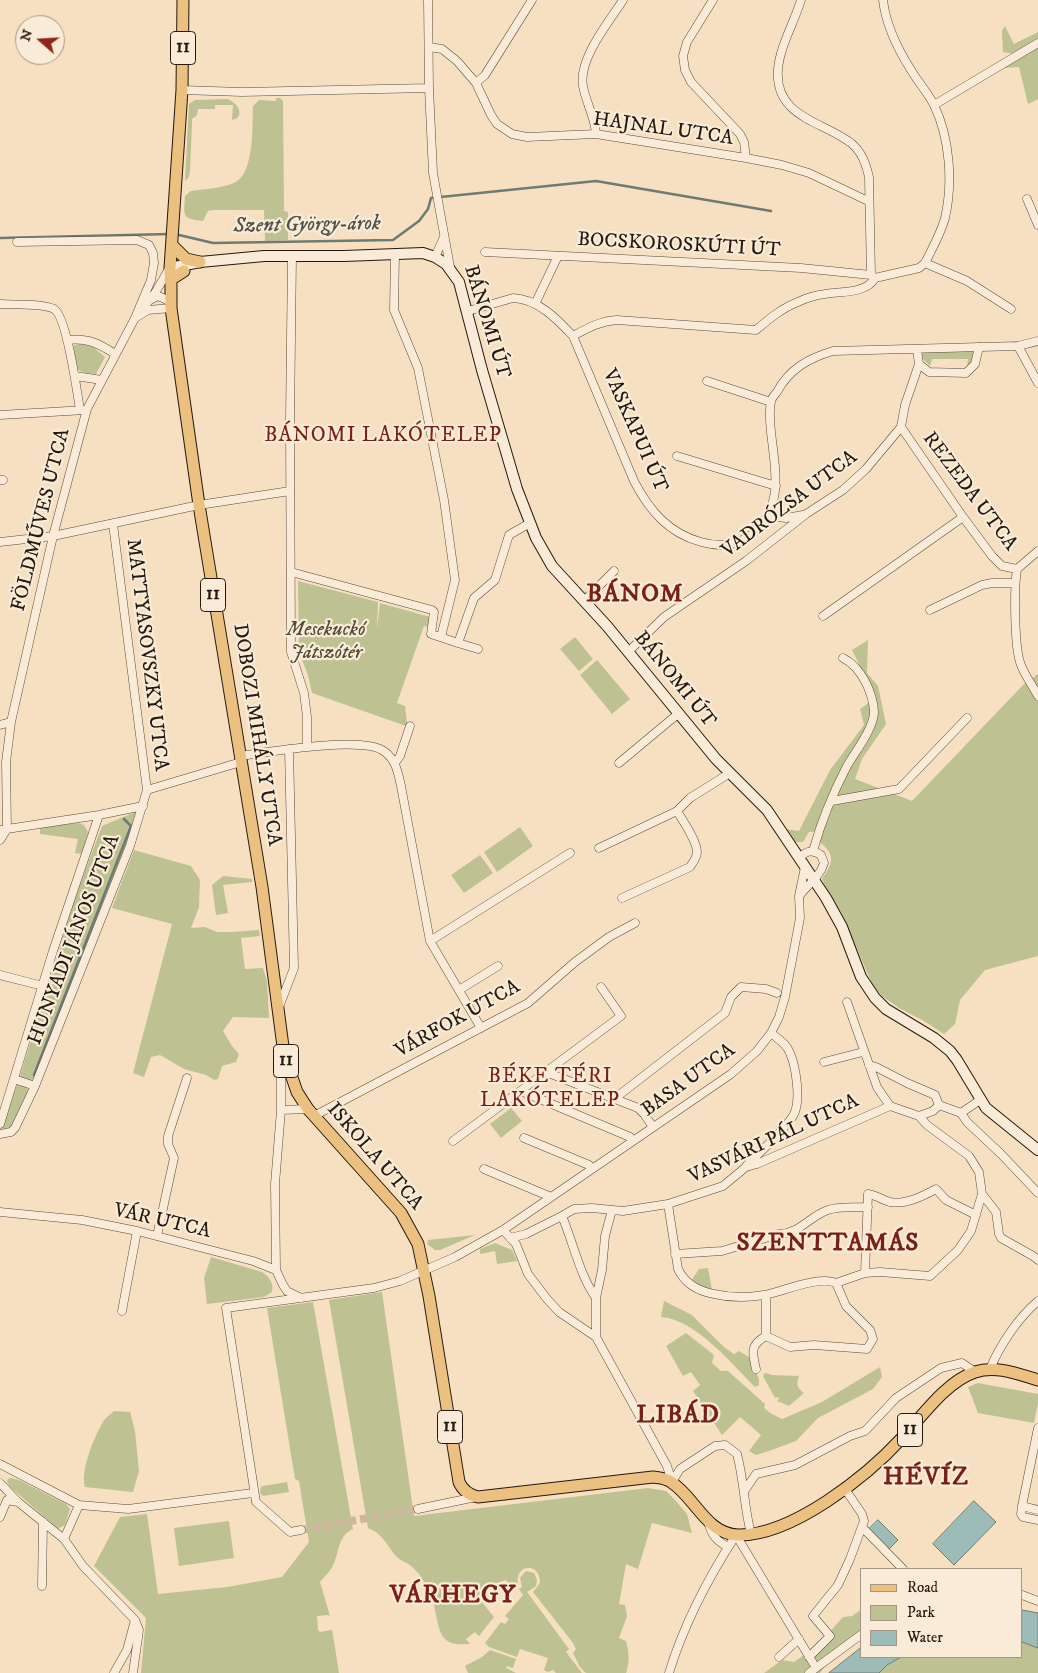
<!DOCTYPE html>
<html>
<head>
<meta charset="utf-8">
<style>
	body { margin:0 }
	#map { position:relative; width:1038px; height:1673px; overflow:hidden; background:#f6e0c1; font-family:"IM FELL DW Pica",serif }
	canvas { display:block }
	.legend { position:absolute; left:860px; top:1568px; width:162px; height:90px; box-sizing:border-box; background:#f9ebd7; border:1px solid #a49787; margin:0; padding:6px 9px; list-style:none; font-size:15px; color:#24190e }
	.legend li { display:flex; align-items:center; gap:10px; height:25px }
	.legend b { width:25px; border:1px solid #a49787 }
	.north { position:absolute; left:15px; top:15px; width:50px; height:50px; box-sizing:border-box; background:#f9ebd7; border:1px solid #a49787; border-radius:50%; rotate:289deg; font-size:14px; font-weight:700; line-height:20px; text-align:center; color:#24190e }
	.north::after { content:''; display:block; margin:auto; width:18px; height:22px; background:#8f2418; clip-path:polygon(50% 0,100% 100%,50% 72%,0 100%) }
</style>
</head>
<body>
<div id="map">
<canvas width="1038" height="1673"></canvas>
<ul class="legend">
<li><b style="height:6px;background:#ebc080"></b>Road</li>
<li><b style="height:14px;background:#bec292"></b>Park</li>
<li><b style="height:14px;background:#9dbcb7"></b>Water</li>
</ul>
<div class="north">N</div>
</div>
<script>
const c = document.querySelector('canvas').getContext('2d');
c.lineJoin = 'round';
function paint(path, color) { c.fillStyle = color; c.fill(path, 'evenodd'); }
function stroke(path, color, width, dash) { c.strokeStyle = color; c.lineWidth = width; c.lineCap = dash ? 'butt' : 'round'; c.setLineDash(dash || []); c.stroke(path); }
function write(font, color, halo, rows, align = 'center') {
  c.font = font + ' "IM FELL DW Pica",serif'; c.lineWidth = 4.5; c.setLineDash([]); c.textBaseline = 'middle'; c.strokeStyle = halo; c.fillStyle = color; for (const [text, x, y, turn = 0] of rows) {
    c.save(); c.translate(x, y); c.rotate((+turn || 0) * Math.PI / 180); c.textAlign = isNaN(turn) ? turn : align; if (halo) c.strokeText(text, 0, 0); c.fillText(text, 0, 0); c.restore();
  }
}
const green = new Path2D(`
	M1005 26 1014 44 1038 32V99L1028 104 1019 67 1004 68 1020 55 1003 52 1002 31Z
	M276 98H280L283 101 284 211 288 212V240L265 241 264 210H213L208 211 203 221C181 219 184 215 185 196L191 191C205 189 222 188 234 183 255 173 252 126 253 106L259 100 276 101Z
	M228 99C238 103 246 117 232 120L233 105H215V109H198L197 115 192 119V124L190 171 189 177 185 181 189 104 195 100Z
	M81 344 93 347 105 357 96 374 86 373 78 370 73 348 74 345Z
	M972 350 975 356 971 366H967L968 359H932L930 366 920 356 921 351Z
	M298 581 378 602 377 629 380 603 430 617 429 627 424 626 397 703 405 706 407 723 406 726 312 693 308 675 299 652Z
	M575 637 593 659 579 671 560 649Z
	M868 640 867 673 878 686 886 724 862 759 855 779 912 801 1024 684 1038 674V956L985 970 960 1000 955 1024 944 1034 924 1021 899 1008 882 996 873 986 841 912 830 898 822 879C828 870 836 860 827 849 825 846 821 844 819 840L821 831 809 832 803 842H794L785 829 799 831 830 770 864 725 860 709 874 699 858 675 860 666 852 650Z
	M597 660 630 699 612 714 580 675Z
	M135 812 138 814 34 1078 30 1081 22 1078 20 1076 76 895 102 826Z
	M78 823 84 825 88 832 82 854 75 853 78 839 40 834V827Z
	M520 827 533 846 497 872 484 852Z
	M134 850 191 866 200 880 199 907 191 928 205 927 217 932H231L259 930 260 936 241 938 245 969 263 968 267 982 269 1018 233 1017 223 1031 232 1046 239 1054 236 1062 222 1066 218 1079 214 1080 206 1075 184 1069 160 1055 151 1057 144 1077 133 1073 172 924 112 908Z
	M480 855 493 873 464 893 451 875Z
	M223 876 252 879V882L223 885 228 913 216 915 212 885Z
	M17 1085 27 1087 28 1092 12 1129 3 1130 2 1128Z
	M511 1108 522 1121 501 1138 490 1124Z
	M475 1235 440 1250H435L427 1244 428 1240Z
	M495 1243 512 1250 517 1261 497 1264 495 1251 480 1254V1249Z
	M211 1257 262 1272C269 1277 274 1282 272 1292L264 1297 207 1304 204 1278Z
	M708 1268 712 1290H708L691 1281 699 1269Z
	M382 1292 414 1516 648 1488 666 1491 674 1499 687 1514 692 1533 652 1523 638 1569 626 1564 619 1604 625 1605 627 1616 619 1638 626 1641C629 1652 630 1662 626 1673H586L580 1667 573 1653 576 1649 573 1643 533 1592 540 1583C540 1561 514 1564 518 1585L511 1588 506 1580 494 1584 479 1594 482 1599 481 1601 494 1617 479 1636 475 1632 466 1639 470 1644C461 1644 451 1646 444 1638 437 1631 436 1608 432 1598 428 1587 420 1573 411 1566 406 1562 399 1560 395 1555 387 1545 381 1532 368 1528L329 1300Z
	M664 1301 692 1315 724 1347 734 1354 739 1351 749 1357 759 1379V1385L755 1387C732 1364 695 1319 661 1317Z
	M313 1302 353 1529C338 1536 340 1549 334 1563 331 1571 325 1576 320 1582L330 1616 328 1615 317 1616 318 1630 320 1632 331 1630 332 1629 339 1673H141L146 1618 94 1566 120 1517 147 1514 158 1594 227 1587 282 1577 309 1542 299 1481 295 1479 267 1308Z
	M686 1333 714 1355 712 1363 721 1371H728L765 1404 764 1408 772 1414 782 1419 822 1402 880 1367 882 1377 873 1389 818 1418 796 1441 769 1451 756 1455 749 1451 761 1435 740 1417 722 1435 693 1391 700 1385 691 1372 683 1376 666 1346Z
	M765 1373 772 1375 799 1376C796 1384 797 1388 804 1393L789 1406 777 1401 779 1399 778 1397 775 1398 763 1376Z
	M978 1383 1038 1394V1403L1034 1423 978 1413 968 1387Z
	M114 1411 130 1412 135 1431 139 1471 133 1492 85 1487C80 1471 94 1437 103 1422 105 1418 110 1415 114 1411Z
	M11 1478 19 1480 66 1504 70 1509 65 1525 59 1528 56 1527 10 1487 7 1482 8 1479Z
	M287 1482 289 1492 263 1496 260 1493 261 1487 263 1486Z
	M229 1521 234 1558 179 1566 174 1528Z
	M526 1571 534 1573 537 1580 536 1586 527 1592 569 1649 566 1652 582 1673H556L553 1670 548 1672 544 1670 548 1658 520 1649 517 1657 489 1647 485 1643 501 1622 505 1624 509 1619 505 1616 523 1595 519 1589 522 1587 520 1578Z
	M862 1609V1630L826 1664 820 1673H764L782 1660 794 1662C813 1650 828 1634 843 1617L852 1616Z
	M1022 1642 1038 1648V1673H879L887 1665 901 1657H1022Z
	M490 1650 516 1659 513 1668 507 1666 506 1668 516 1673H468L465 1666 482 1657Z`);
const water = new Path2D(`
	M974 1501 996 1522 954 1565 933 1544Z
	M878 1520 898 1540 889 1549 869 1529Z
	M1022 1610 1038 1613V1648L1022 1642Z
	M862 1647V1657H901L887 1665 879 1673H829Z`);
const stream = new Path2D(`
	M175 234 213 243 393 240 419 221 428 209 431 198 596 181 771 211
	M0 238 170 234
	M34 1075 131 826 124 819`);
const streetTunnel = new Path2D(`
	M301 1530 418 1509`);
const street = new Path2D(`
	M428 0 429 88 433 173 450 267
	M713 0 687 42 683 56 685 70 691 82 740 134 744 142 746 158
	M801 0C794 23 780 46 778 69 774 117 822 121 851 143 862 152 866 164 869 177L871 275
	M429 47 442 49 457 61 476 83 491 115 497 124 512 134 527 137 596 134 746 158 782 165 809 173 868 201
	M476 83 485 75 532 0
	M182 90 242 92 429 88
	M934 105 1038 43
	M596 134C595 117 586 103 583 86 578 59 609 22 623 0
	M1027 199 1038 225
	M485 252 801 268 871 275 875 278 919 268 925 263C932 249 941 233 945 218 953 183 950 138 934 105 928 93 918 82 911 70 897 48 886 26 883 0
	M395 254 394 310 418 368 444 500 455 580 441 637
	M292 256 290 420 291 652 304 693 307 717V747
	M435 257 444 237
	M925 263 967 281 1011 309
	M150 300 158 296 165 299 171 303
	M0 304C13 305 43 303 54 309 67 317 77 392 80 410
	M535 304 558 256
	M144 307 155 293 169 269
	M468 311 513 298C538 299 557 319 573 336L634 481C649 510 668 533 701 542 719 547 737 546 752 534 785 506 775 470 771 432 770 423 769 410 771 401 772 398 775 394 777 392 789 369 809 358 833 351L1018 346 1038 341
	M135 318 148 310 171 308
	M573 336C588 328 600 321 617 320L756 330C769 319 782 308 798 302 806 298 816 295 825 294 841 291 866 294 875 278
	M67 340C88 338 98 343 115 354
	M1018 346 1038 383
	M919 364 929 372 966 373 975 364 979 347
	M75 376 102 380
	M707 381 771 402
	M0 415 85 410
	M901 427 963 517 992 556 1002 566 1017 569
	M677 456 776 486
	M0 480H3
	M769 516 786 518 803 515
	M0 542 53 536 199 505 290 491
	M1017 569C1014 588 1014 648 1021 665 1025 676 1033 686 1038 696
	M1017 569 1038 551
	M291 572 432 610 434 612 431 634 458 643 474 598 495 580 509 535 530 523
	M585 600 614 571
	M930 610 982 585 992 583H1014
	M823 616 963 517
	M458 643 478 649
	M628 652 664 617 746 561 806 514 843 490 866 469 901 427 905 405 919 364 917 349
	M0 725 11 722
	M240 756C268 752 365 735 385 752 396 760 398 773 401 786L430 941 481 1028
	M395 763 400 756 410 726
	M619 763 679 713
	M147 790 241 762
	M832 801 899 789 967 718
	M7 829 6 762 11 722 53 536 87 409 135 318 151 280 154 263 153 253 149 245 137 240 17 242
	M0 830 99 815 143 806
	M0 840 7 829
	M599 848 677 811 690 798 730 773
	M813 851C821 822 833 793 847 766 855 752 874 728 874 712 873 692 861 667 843 658
	M799 858C806 851 812 849 821 855L824 863C820 877 808 884 800 895
	M622 898 690 867C693 862 697 858 697 852 697 841 683 821 677 811
	M430 941 570 853
	M0 975 43 986
	M459 990 498 966
	M847 1002 877 1087 890 1106
	M279 1007 294 968 289 749
	M281 1062V1110L275 1184 276 1270 283 1285 287 1291 301 1298
	M824 1062 863 1052
	M869 1065 876 1067 907 1083 935 1095 939 1105
	M546 1072 638 1108 644 1114 653 1127
	M14 1079 35 1086
	M521 1091 630 1137 633 1141
	M614 1099 725 1013 731 997 741 987 766 989 777 993
	M939 1105 961 1113 967 1122 1001 1154 1038 1193
	M281 1110 308 1109
	M961 1113 980 1100
	M314 1116 528 1003 575 962 609 937 635 923
	M919 1116 933 1111 939 1105
	M0 1124 53 951 99 815
	M0 1134 11 1132 15 1128 35 1086 130 846 147 790 113 524
	M524 1138 589 1165 592 1169
	M453 1141 621 1016 601 987
	M746 1166C758 1154 787 1128 794 1114 801 1100 796 1067 790 1053 787 1044 778 1039 771 1033
	M484 1169 551 1197
	M982 1194 996 1212 999 1234 1001 1238 1033 1256 1038 1260
	M668 1204 678 1269C685 1284 698 1291 714 1294 731 1298 747 1298 764 1295 781 1292 820 1275 836 1283L865 1273 880 1272 930 1276 958 1250 971 1231 982 1194 979 1172 969 1156 927 1125 919 1116 890 1106
	M0 1212 82 1220 137 1231 253 1261 276 1270
	M503 1230 516 1244 528 1274 547 1299 559 1312 596 1337 667 1466 672 1482
	M157 1236 174 1158 168 1144V1136L187 1078
	M510 1238 526 1234 562 1216
	M675 1254 722 1251 779 1234C799 1234 810 1216 828 1210 840 1206 855 1208 868 1207
	M865 1273 868 1194C876 1195 882 1200 890 1202 906 1205 923 1196 936 1189L946 1200 976 1215
	M766 1295V1336
	M596 1298C580 1276 573 1242 562 1216L574 1209 592 1208 623 1211 668 1204 723 1186 746 1167 757 1164 890 1106
	M122 1311 137 1231
	M766 1336 790 1347 814 1345 867 1349 873 1339 870 1330 846 1306 836 1283
	M596 1337V1298L602 1270 605 1236 612 1210
	M756 1369C752 1352 750 1345 766 1336
	M990 1369C1000 1345 1018 1318 1038 1301
	M0 1464 79 1505 128 1509 253 1493
	M672 1482 680 1469 715 1446 725 1445 737 1454C744 1480 744 1507 751 1534
	M0 1483 18 1502 64 1539 83 1566 135 1620 139 1630 133 1673
	M745 1490 756 1474 795 1465 850 1436 865 1431 896 1398 941 1368 962 1363 975 1372
	M1022 1506 1038 1428
	M418 1509 476 1497
	M1038 1510 1022 1506 1021 1514 1023 1517 1038 1520
	M0 1517 7 1500 18 1502
	M708 1521C711 1534 716 1541 728 1547
	M862 1527 903 1569
	M301 1530 290 1532 256 1502 226 1308 374 1288 400 1281 455 1257 503 1230 731 1074 757 1051 771 1033 779 1017 785 997 800 918 799 896 805 867
	M64 1539 79 1505
	M42 1586 43 1522
	M1022 1595 1038 1601
	M779 1657 799 1639
	M809 1657 830 1636 813 1616 838 1585 850 1559 864 1521 862 1514 845 1489
	M114 1673 127 1650 135 1620
	M669 1673C684 1624 708 1578 736 1535L813 1663
	M809 1673 862 1634`);
const secondary = new Path2D(`
	M170 268 200 262 264 256H344L423 253 435 257 446 264 459 282 482 370 517 489 536 538 552 566 607 626 716 759 767 810 826 898 842 927 861 977 875 998 886 1009 934 1038 950 1051 957 1060 986 1108 1038 1150`);
const primary = new Path2D(`
	M183 0 182 90 170 268 171 286V308L199 505 262 887 284 1054 297 1092 308 1109 401 1213 418 1244 429 1296 459 1482C463 1491 469 1495 478 1497L653 1477C659 1478 666 1478 671 1482 695 1497 706 1534 738 1535 792 1536 867 1476 902 1438 922 1416 947 1381 975 1372 996 1365 1018 1374 1038 1380
	M172 245 186 259 200 262
	M170 280 184 271`);
const shields = [
	[183,48,25],
	[213,595,25],
	[286,1061,25],
	[450,1427,25],
	[910,1430,25]
];
const shieldNames = [
	["11",183,48],
	["11",213,595],
	["11",286,1061],
	["11",450,1427],
	["11",910,1430]
];
const streetNames = [
	["HAJNAL UTCA",663,130,8],
	["BOCSKOROSKÚTI ÚT",679,246,3],
	["BÁNOMI ÚT",486,322,73],
	["VASKAPUI ÚT",634,431,66],
	["REZEDA UTCA",969,492,53],
	["VADRÓZSA UTCA",790,505,-37],
	["FÖLDMŰVES UTCA",42,520,-76],
	["MATTYASOVSZKY UTCA",146,655,83],
	["BÁNOMI ÚT",674,680,51],
	["DOBOZI MIHÁLY UTCA",256,735,81],
	["HUNYADI JÁNOS UTCA",75,940,-69],
	["VÁRFOK UTCA",458,1020,-29],
	["BASA UTCA",689,1081,-36],
	["VASVÁRI PÁL UTCA",774,1140,-25],
	["ISKOLA UTCA",374,1157,49],
	["VÁR UTCA",162,1222,13]
];
const parkNames = [
	["Mesekuckó",326,631],
	["Játszótér",326,654]
];
const waterNames = [
	["Szent György-árok",307,226,-1]
];
const neighbourhoodNames = [
	["BÁNOMI LAKÓTELEP",383,437],
	["BÉKE TÉRI",550,1078],
	["LAKÓTELEP",550,1102]
];
const districtNames = [
	["BÁNOM",635,596],
	["SZENTTAMÁS",828,1245],
	["LIBÁD",678,1417],
	["HÉVÍZ",926,1479],
	["VÁRHEGY",453,1597]
];
paint(green, '#bec292');
paint(water, '#9dbcb7');
stroke(water, '#6d7b73', 1);
stroke(stream, '#6d7b73', 2.5);
stroke(streetTunnel, '#ccb89d', 8, [8, 4]);
stroke(street, '#584b3b', 9);
stroke(secondary, '#24190e', 12);
stroke(primary, '#24190e', 13);
stroke(street, '#f9ebd7', 8);
stroke(secondary, '#f9ebd7', 10);
stroke(primary, '#ebc080', 11);
for (const [x, y, w] of shields) { const box = new Path2D(); box.roundRect(x - w / 2, y - 16.5, w, 33, 4); c.fillStyle = '#f9ebd7'; c.fill(box); stroke(box, '#24190e', 1); }
write('bold 19px', '#24190e', null, shieldNames);
write('20px', '#24190e', '#f9ebd7', streetNames);
write('italic 20px', '#524c36', '#f9ebd7', parkNames);
write('italic 21px', '#4e5249', '#f9ebd7', waterNames);
c.letterSpacing = '1px';
write('21px', '#7a1f14', '#f9ebd7', neighbourhoodNames);
c.letterSpacing = '0px';
c.letterSpacing = '1px';
write('bold 25px', '#7a1f14', '#f9ebd7', districtNames);
c.letterSpacing = '0px';
</script>
</body>
</html>
